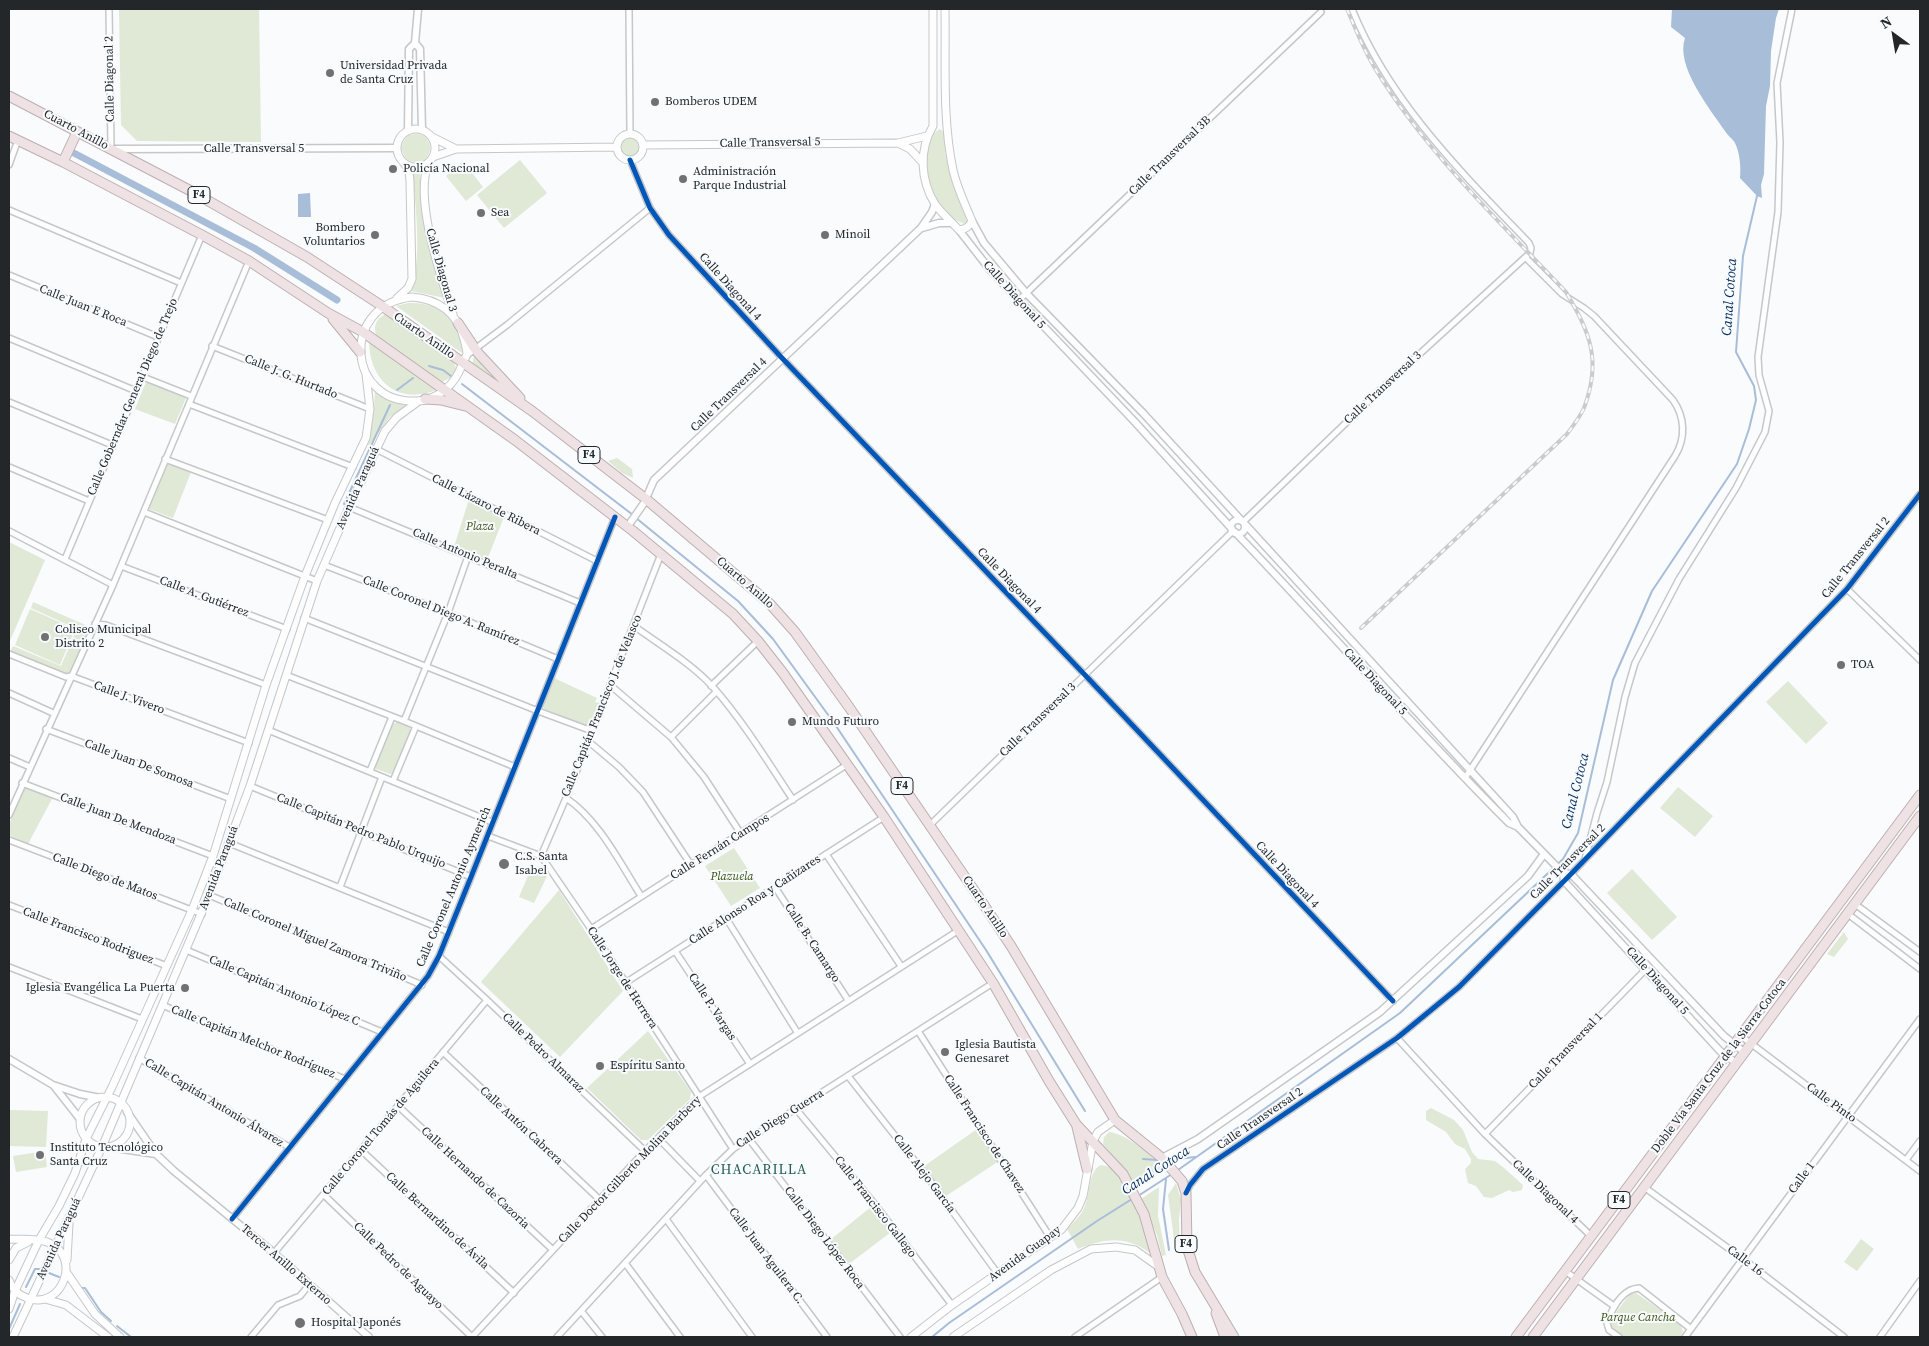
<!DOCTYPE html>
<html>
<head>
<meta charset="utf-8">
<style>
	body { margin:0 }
	#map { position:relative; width:1929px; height:1346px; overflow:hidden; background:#f9fbfd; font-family:"Source Serif 4",serif }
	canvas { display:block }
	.frame { position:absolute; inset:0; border:10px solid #242729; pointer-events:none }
	.north { position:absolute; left:1869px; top:10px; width:50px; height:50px; -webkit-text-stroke:4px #f8fbfe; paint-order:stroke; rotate:328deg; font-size:14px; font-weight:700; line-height:20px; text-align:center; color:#242729 }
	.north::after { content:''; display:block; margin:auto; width:18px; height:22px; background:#242729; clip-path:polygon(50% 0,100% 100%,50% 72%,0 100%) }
</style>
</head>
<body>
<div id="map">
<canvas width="1929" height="1346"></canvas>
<div class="frame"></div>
<div class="north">N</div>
</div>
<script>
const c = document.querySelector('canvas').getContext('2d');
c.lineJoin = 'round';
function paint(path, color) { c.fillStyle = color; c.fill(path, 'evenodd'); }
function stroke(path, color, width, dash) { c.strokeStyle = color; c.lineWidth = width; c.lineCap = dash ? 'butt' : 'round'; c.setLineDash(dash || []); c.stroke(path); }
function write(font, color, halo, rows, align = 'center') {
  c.font = font + ' "Source Serif 4",serif'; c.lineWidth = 4; c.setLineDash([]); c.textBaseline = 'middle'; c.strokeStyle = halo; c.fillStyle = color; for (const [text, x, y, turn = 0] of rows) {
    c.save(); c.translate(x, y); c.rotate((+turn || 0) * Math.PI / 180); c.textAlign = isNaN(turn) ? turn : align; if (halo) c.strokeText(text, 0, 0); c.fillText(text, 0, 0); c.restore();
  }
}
const green = new Path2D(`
	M119 9H259L261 142 137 141 121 125Z
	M940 129 945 133V153L950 171 957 194 968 221 964 224C936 212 922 176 928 147 930 139 932 133 940 129Z
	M402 148a14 14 0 1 1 28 0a14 14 0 1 1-28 0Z
	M619 147a10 10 0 1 1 20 0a10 10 0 1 1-20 0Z
	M520 160 547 193 504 228 477 195Z
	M463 161 483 187 466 201 446 176Z
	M412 171 420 172C421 216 428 258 445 298L411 291C422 258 416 206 412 171Z
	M408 303C441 302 462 318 462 353L396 306Z
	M388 313 453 360 456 368 452 377 442 382 377 337C372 326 377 317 388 313Z
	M369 342 439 389C400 406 370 383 369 342Z
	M475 354 506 389 472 364Z
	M146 382 186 398 175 424 135 409Z
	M375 389 389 399 407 406 390 417 368 447 374 410Z
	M617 458 632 469 633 478 622 473 608 461Z
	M168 463 191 472 173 518 149 509Z
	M469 499 504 517 487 560 454 547Z
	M9 542 45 560 9 643Z
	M33 602 90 627 69 673H63L10 652 13 646 61 666 77 629 31 608Z
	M30 609 75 629 60 665 15 645Z
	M554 678 597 698 595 702 599 703 591 724 587 726 544 709 543 705Z
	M1788 681 1828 723 1806 744 1766 702Z
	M397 722 408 726 411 730 394 773 390 774 376 769 375 766 391 725Z
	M31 787 53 797 28 844 9 835V824L24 790 26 788Z
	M1678 787 1713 816 1695 837 1660 808Z
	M734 848 760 888 731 906 705 866Z
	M1632 869 1677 917 1652 940 1607 893Z
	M530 871 548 874 534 903 519 897Z
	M559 890 623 991 560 1057 481 982Z
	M1844 932 1848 939 1834 957 1827 954Z
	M648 1031 691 1092 690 1099 648 1140H641L587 1088Z
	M1431 1108 1454 1120 1463 1130 1472 1152 1478 1159 1495 1161 1504 1168 1523 1185 1522 1190 1513 1192 1509 1190 1492 1198 1484 1197 1476 1186 1468 1183 1465 1169 1471 1163V1159L1465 1149 1455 1144 1446 1132 1426 1120V1111Z
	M9 1110 48 1111 46 1147 9 1146Z
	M977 1129 999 1161 946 1196 923 1167Z
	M1109 1132C1127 1134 1152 1156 1165 1169L1135 1186 1125 1170 1103 1144 1104 1137Z
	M45 1151 47 1167 16 1172 13 1156Z
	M1101 1165 1110 1167 1115 1170 1129 1193 1143 1224 1151 1254C1127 1235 1105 1238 1078 1249L1067 1229C1073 1223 1081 1216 1084 1208 1090 1195 1088 1171 1101 1165Z
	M1176 1183 1181 1200 1179 1219 1180 1252 1176 1253 1168 1195Z
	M1159 1187 1158 1216 1166 1255 1162 1256 1157 1235 1141 1199Z
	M871 1207 891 1232 849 1264 830 1240Z
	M1861 1239 1874 1249 1857 1271 1844 1262Z
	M1636 1293 1680 1324 1683 1331 1680 1337H1624L1611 1327V1319L1630 1294Z`);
const water = new Path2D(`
	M1672 9H1779L1776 18 1771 51 1770 86 1766 106 1764 174 1761 185 1762 198 1757 196 1740 178C1741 168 1740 153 1735 143 1733 139 1728 136 1725 131 1710 109 1675 66 1685 38L1671 27Z
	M310 193 311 217H298V194Z`);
const stream = new Path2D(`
	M429 366 443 370 451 376
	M462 384 633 515
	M397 390 413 378
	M344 504 390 405
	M636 518 738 601 773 639 834 723 986 950 1085 1111
	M1143 1159 1158 1160
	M1168 1160 1195 1157
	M1178 1170 1400 1013 1563 859 1578 833 1613 680 1652 591 1737 464 1749 429 1756 400 1754 386 1736 352 1743 256 1757 196
	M1166 1179 1163 1209 1169 1250
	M1138 1196 1172 1174
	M49 1273 59 1277
	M26 1287 35 1269H40
	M82 1288H85L101 1312 111 1321
	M117 1326 131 1337
	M9 1329 20 1304
	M932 1337 949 1323 1097 1221 1132 1199`);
const canal = new Path2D(`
	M72 152 254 248 337 300`);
const minor = new Path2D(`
	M109 9 111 149
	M629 9 630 133
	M630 160 650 208 669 235 782 358 1085 675 1393 1001
	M9 165 18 140
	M9 210 181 283
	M9 275 158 337
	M1018 301 1321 12
	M9 338 136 391
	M212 346 370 409
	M467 355 507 325 650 208
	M143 377 191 396
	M9 402 112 445
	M189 404 353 467
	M376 449 597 561
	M165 459 328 520
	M9 467 89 501
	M349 507 580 603
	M144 512 317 581
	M1243 522 1378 392 1530 253 1531 248 1529 243C1461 172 1389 101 1352 9
	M9 531 113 585
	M65 559 202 235
	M324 565 448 613 558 659
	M121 566 287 629
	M1847 589 1920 660
	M304 618 538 711 592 731
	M95 624 106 625 266 685
	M634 626C660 645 691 663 713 687 743 721 768 762 793 800
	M9 654 66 677 71 676 249 743
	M286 675 404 721 515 767
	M610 685 671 737 704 777 741 834
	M711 686 758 641
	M9 693 53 713
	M404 721 448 613 468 556
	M46 729 231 799
	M268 730 492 822
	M671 737 716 692
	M588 741 619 767 643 792 691 865
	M9 758 30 767
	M370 771 392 717
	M1465 778 1675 456C1686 438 1685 417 1673 400L1594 316 1584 308 1562 294 1526 258
	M393 781 416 726
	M22 783 213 856
	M250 786 471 877
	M566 798C599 820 620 863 641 896
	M9 815 113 585 249 261
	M929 826 1233 531
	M488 836 541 856 591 929 733 1149
	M9 840 202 914
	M229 843 449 932
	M826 854 901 966
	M541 856 566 798 661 554
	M1585 859 1597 813 1607 782 1625 697 1635 663 1679 579 1736 488 1765 432 1769 411 1759 375 1758 357 1778 212 1780 142 1777 83 1792 9
	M340 887 382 777
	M775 887 848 1000
	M209 895 422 985
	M1855 904 1920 952
	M9 905 167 966
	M1848 914 1920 969
	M726 918 797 1032
	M591 929 848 764
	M186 950 382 1032
	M675 951 750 1064
	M439 956 487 1000 645 1151
	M9 967 142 1019
	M625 983 884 817
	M162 1005 345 1079
	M918 1031 1050 1237
	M1741 1036 1920 1171
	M1397 1038 1485 1134 1591 1236
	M443 1052 599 1199
	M139 1058 289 1147
	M848 1076 929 1179 998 1274
	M398 1106 553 1250
	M796 1109 873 1202 952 1305
	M1485 1134 1646 969
	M658 1138 700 1181
	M749 1139 900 1337
	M361 1150 514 1293
	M1906 1160 1920 1141
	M706 1175 827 1337
	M1644 1187 1743 1259 1844 1337
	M1186 1193 1190 1185 1203 1169 1397 1038 1459 987 1571 874 1847 589 1920 494
	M324 1195 472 1337
	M232 1219 428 976 439 956 471 877 615 517
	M666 1219 752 1337
	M274 1253 487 1000
	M625 1263 680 1337
	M1565 1271 1614 1306
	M582 1312 602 1337
	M251 1337 278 1305 300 1296 309 1285
	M472 1337 645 1151 700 1096 959 930
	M557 1337 706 1175 733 1149 993 983
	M1075 1337 1162 1277
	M1619 1337 1609 1330 1607 1323C1612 1309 1622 1289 1639 1288L1691 1329
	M1685 1337 1920 1019
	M1880 1337 1920 1281`);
const tertiary = new Path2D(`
	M415 43 420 49 422 130
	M408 131 409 49 415 43 418 9
	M113 149 397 148
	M972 221 984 243 1026 293 1143 413 1241 520
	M922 228 939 223H952
	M959 230 991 271 1134 421 1232 529
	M1231 527a7 7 0 1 1 14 0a7 7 0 1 1-14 0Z
	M1244 523 1513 817 1518 827 1563 873 1564 881 1720 1051 1736 1063
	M628 526 644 503 654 480 921 228 932 212 935 204
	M1235 532C1327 628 1415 729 1509 823L1518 827
	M1563 873 1571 874 1724 1036 1744 1052
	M9 1059 53 1085 80 1094 100 1098
	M54 1086 80 1119
	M127 1112 156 1154 174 1171 274 1253 369 1337
	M109 1147 156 1154
	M1162 1158 1198 1139 1380 1012 1528 876 1544 854`);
const secondary = new Path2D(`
	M933 9V126C919 149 920 180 935 204 941 213 951 221 959 230 966 229 969 227 972 221 965 204 957 188 953 170 942 118 946 62 945 9
	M397 148a19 19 0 1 1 38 0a19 19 0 1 1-38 0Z
	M617 147a13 13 0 1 1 26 0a13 13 0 1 1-26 0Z
	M432 137 456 149
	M898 143 910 149 923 163
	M643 145 898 143 927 136
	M433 157 456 149 617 147
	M429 162C413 197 441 278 453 314
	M412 297C438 299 458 313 464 339 465 343 467 350 467 354 466 357 463 362 462 365 455 384 439 400 417 401 347 405 339 305 412 297Z
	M397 298 408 288 412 279 410 181 409 171 404 163
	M80 1122a25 25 0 1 1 50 0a25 25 0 1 1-50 0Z
	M9 1239C21 1240 36 1238 47 1242 83 1255 63 1311 27 1298 18 1295 12 1289 9 1280
	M9 1260 16 1248 28 1242
	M67 1260 69 1223
	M67 1273 95 1314 120 1337
	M45 1299 66 1305 108 1337
	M9 1309 15 1291 39 1240 59 1206 75 1173 86 1139 112 1087 192 910 213 856 266 685 305 576 335 503 366 438 370 409 366 374
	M13 1337 102 1147 209 895 250 786 317 581 349 507 385 431 397 417 419 401
	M911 1337 952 1305 1062 1229 1078 1208 1083 1196 1093 1141 1098 1132 1115 1120
	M953 1337 1051 1270 1091 1249 1116 1247 1135 1250 1159 1267`);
const trunk = new Path2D(`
	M9 96 191 191 307 257 382 306 532 411 646 499 770 604 795 632 849 707 980 899 1011 946 1115 1120 1162 1158 1182 1181 1186 1193 1187 1247 1195 1272 1234 1337
	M9 136 63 162 202 235 249 261 328 313 363 332 515 440 633 531 733 614 758 641 783 673 884 817 993 983 1049 1081 1076 1124 1123 1174 1144 1214 1162 1277 1182 1314 1192 1337
	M63 162 77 132
	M333 319 360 352
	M458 323 478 353 520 398
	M425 399 441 400 465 406
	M1077 1127 1087 1169
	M1216 1313 1225 1337
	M1516 1337 1920 795
	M1533 1337 1920 816`);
const rail = new Path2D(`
	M1347 9C1356 30 1364 51 1376 70 1426 152 1500 222 1566 292 1590 333 1602 360 1584 408 1580 417 1573 426 1567 434L1361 628`);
const cycleway = new Path2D(`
	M630 160 650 208 669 235 782 358 1085 675 1393 1001
	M1186 1193 1190 1185 1203 1169 1397 1038 1459 987 1571 874 1847 589 1920 494
	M232 1219 428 976 439 956 471 877 615 517`);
const markers = [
	[330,73,5,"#6f7173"],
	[655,102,5,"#6f7173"],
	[393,169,5,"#6f7173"],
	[683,179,5,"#6f7173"],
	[481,213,5,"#6f7173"],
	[375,235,5,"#6f7173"],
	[825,235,5,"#6f7173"],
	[45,637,5,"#6f7173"],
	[1841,665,5,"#6f7173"],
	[792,722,5,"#6f7173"],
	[504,864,6,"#6f7173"],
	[185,988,5,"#6f7173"],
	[945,1052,5,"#6f7173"],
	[600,1066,5,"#6f7173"],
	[40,1155,5,"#6f7173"],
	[300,1323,6,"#6f7173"]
];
const shields = [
	[199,195,22],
	[589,455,22],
	[902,786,22],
	[1619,1200,22],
	[1186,1244,22]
];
const shieldNames = [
	["F4",199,195],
	["F4",589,455],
	["F4",902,786],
	["F4",1619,1200],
	["F4",1186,1244]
];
const poiNames = [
	["Universidad Privada",340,66],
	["de Santa Cruz",340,80],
	["Bomberos UDEM",665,102],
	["Policía Nacional",403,169],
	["Administración",693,172],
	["Parque Industrial",693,186],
	["Sea",491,213],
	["Bombero",365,228,"right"],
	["Voluntarios",365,242,"right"],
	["Minoil",835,235],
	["Coliseo Municipal",55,630],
	["Distrito 2",55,644],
	["TOA",1851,665],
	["Mundo Futuro",802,722],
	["C.S. Santa",515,857],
	["Isabel",515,871],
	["Iglesia Evangélica La Puerta",175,988,"right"],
	["Iglesia Bautista",955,1045],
	["Genesaret",955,1059],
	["Espíritu Santo",610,1066],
	["Instituto Tecnológico",50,1148],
	["Santa Cruz",50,1162],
	["Hospital Japonés",311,1323]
];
const streetNames = [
	["Calle Diagonal 2",110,79,-91],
	["Cuarto Anillo",76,130,28],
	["Calle Transversal 5",770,143,-1],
	["Calle Transversal 5",254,149],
	["Calle Transversal 3B",1170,156,-44],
	["Calle Diagonal 3",441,270,74],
	["Calle Diagonal 4",730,287,48],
	["Calle Diagonal 5",1014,295,48],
	["Calle Juan E Roca",83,306,22],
	["Cuarto Anillo",424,336,35],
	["Calle J. G. Hurtado",291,377,22],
	["Calle Transversal 3",1383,388,-43],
	["Calle Transversal 4",729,395,-44],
	["Calle Goberndar General Diego de Trejo",133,397,-67],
	["Avenida Paraguá",358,488,-66],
	["Calle Lázaro de Ribera",486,505,27],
	["Calle Antonio Peralta",465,554,23],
	["Calle Transversal 2",1856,558,-51],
	["Calle Diagonal 4",1009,581,46],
	["Cuarto Anillo",745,583,41],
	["Calle A. Gutiérrez",204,597,21],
	["Calle Coronel Diego A. Ramírez",441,611,22],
	["Calle Diagonal 5",1375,682,47],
	["Calle J. Vivero",129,698,20],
	["Calle Capitán Francisco J. de Velasco",602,706,-68],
	["Calle Transversal 3",1038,720,-44],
	["Calle Juan De Somosa",139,764,21],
	["Calle Juan De Mendoza",118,819,21],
	["Calle Capitán Pedro Pablo Urquijo",361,831,22],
	["Calle Fernán Campos",720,847,-32],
	["Calle Transversal 2",1568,862,-45],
	["Avenida Paraguá",219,868,-69],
	["Calle Diagonal 4",1287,875,47],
	["Calle Diego de Matos",105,877,21],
	["Calle Coronel Antonio Aymerich",454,887,-67],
	["Calle Alonso Roa y Cañizares",755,900,-33],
	["Cuarto Anillo",985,907,56],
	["Calle Francisco Rodriguez",88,936,21],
	["Calle Coronel Miguel Zamora Triviño",315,940,23],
	["Calle B. Camargo",812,943,57],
	["Calle Jorge de Herrera",622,978,57],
	["Calle Diagonal 5",1657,981,48],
	["Calle Capitán Antonio López C",284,991,23],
	["Calle P. Vargas",712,1007,57],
	["Calle Capitán Melchor Rodríguez",253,1042,22],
	["Calle Transversal 1",1566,1051,-46],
	["Calle Pedro Almaraz",543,1053,44],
	["Doble Vía Santa Cruz de la Sierra-Cotoca",1719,1066,-53],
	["Calle Capitán Antonio Álvarez",214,1103,31],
	["Calle Pinto",1831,1103,36],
	["Calle Diego Guerra",780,1119,-32],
	["Calle Transversal 2",1260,1119,-34],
	["Calle Antón Cabrera",521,1126,43],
	["Calle Coronel Tomás de Aguilera",381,1127,-50],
	["Calle Francisco de Chavez",984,1134,57],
	["Calle Doctor Gilberto Molina Barbery",630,1170,-46],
	["Calle Alejo García",924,1174,53],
	["Calle Hernando de Cazoria",475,1178,43],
	["Calle 1",1802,1178,-54],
	["Calle Diagonal 4",1545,1192,44],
	["Calle Francisco Gallego",875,1207,52],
	["Calle Bernardino de Ávila",437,1221,43],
	["Calle Diego López Roca",824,1238,53],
	["Avenida Paraguá",59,1239,-65],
	["Avenida Guapay",1025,1254,-36],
	["Calle Juan Aguilera C.",766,1256,53],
	["Calle 16",1745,1261,37],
	["Tercer Anillo Externo",286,1265,41],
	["Calle Pedro de Aguayo",398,1266,44]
];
const parkNames = [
	["Plaza",480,527],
	["Plazuela",732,877],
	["Parque Cancha",1638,1318]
];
const waterNames = [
	["Canal Cotoca",1730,297,-86],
	["Canal Cotoca",1576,791,-76],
	["Canal Cotoca",1156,1171,-33]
];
const neighbourhoodNames = [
	["CHACARILLA",759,1170]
];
paint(green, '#dfe9d6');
paint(water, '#a8bdd7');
stroke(stream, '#a8bdd7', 2);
stroke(canal, '#a8bdd7', 7);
stroke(minor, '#c5c7c9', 8);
stroke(tertiary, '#c5c7c9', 9);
stroke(secondary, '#c5c7c9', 9);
stroke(trunk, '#beafb1', 11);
stroke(minor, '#fefeff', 5);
stroke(tertiary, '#fefeff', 6);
stroke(secondary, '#fefeff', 7);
stroke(trunk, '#eee2e4', 9);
stroke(rail, '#cacbcb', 4);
stroke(rail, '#f8fbfe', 2, [5.5]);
stroke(cycleway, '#0057b8', 5);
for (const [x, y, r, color] of markers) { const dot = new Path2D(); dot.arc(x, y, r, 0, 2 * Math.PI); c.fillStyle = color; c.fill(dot); stroke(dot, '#f8fbfe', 2); }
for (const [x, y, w] of shields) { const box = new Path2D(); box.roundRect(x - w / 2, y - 8.5, w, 17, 4); c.fillStyle = '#f8fbfe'; c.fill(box); stroke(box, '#242729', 1); }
write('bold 11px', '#242729', null, shieldNames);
write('12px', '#242729', '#f8fbfe', poiNames, 'left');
write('12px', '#242729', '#f8fbfe', streetNames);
write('italic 12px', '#3c5212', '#f8fbfe', parkNames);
write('italic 14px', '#042c59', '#f8fbfe', waterNames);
c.letterSpacing = '1px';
write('14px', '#255d55', '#f8fbfe', neighbourhoodNames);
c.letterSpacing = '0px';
</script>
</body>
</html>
